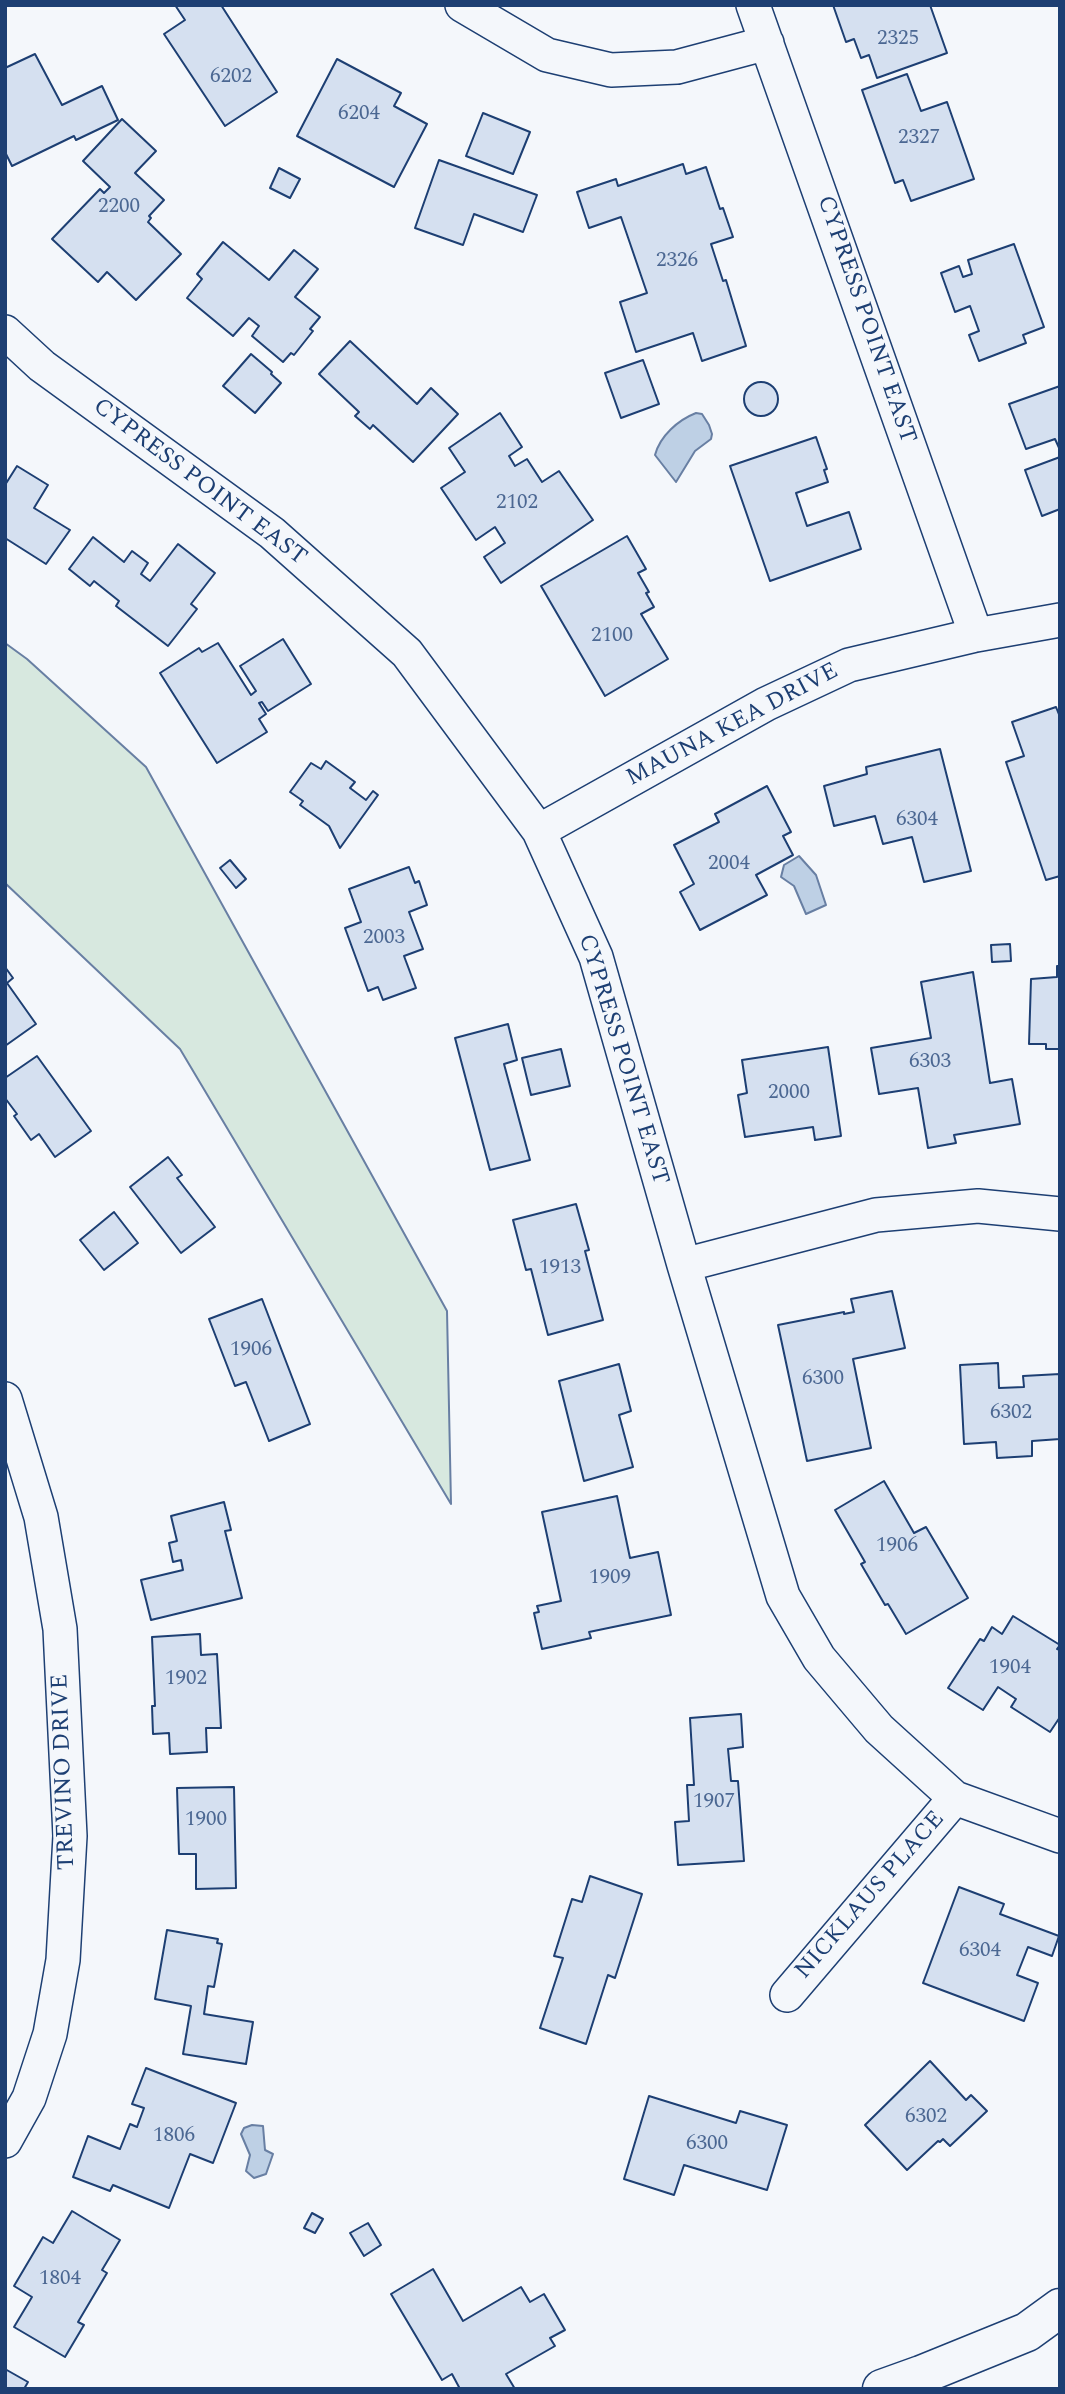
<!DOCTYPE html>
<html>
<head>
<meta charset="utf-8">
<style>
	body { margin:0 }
	#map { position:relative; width:1065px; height:2394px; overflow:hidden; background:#f4f7fb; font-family:Spectral,serif }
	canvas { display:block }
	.frame { position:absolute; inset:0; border:7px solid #1d3f73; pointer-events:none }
</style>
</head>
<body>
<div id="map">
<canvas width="1065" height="2394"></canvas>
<div class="frame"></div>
</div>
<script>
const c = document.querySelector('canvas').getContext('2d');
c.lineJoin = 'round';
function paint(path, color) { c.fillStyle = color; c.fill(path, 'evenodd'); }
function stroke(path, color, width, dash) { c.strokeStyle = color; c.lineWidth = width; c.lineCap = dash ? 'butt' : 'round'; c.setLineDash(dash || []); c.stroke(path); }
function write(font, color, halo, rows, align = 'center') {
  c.font = font + ' Spectral,serif'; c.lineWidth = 5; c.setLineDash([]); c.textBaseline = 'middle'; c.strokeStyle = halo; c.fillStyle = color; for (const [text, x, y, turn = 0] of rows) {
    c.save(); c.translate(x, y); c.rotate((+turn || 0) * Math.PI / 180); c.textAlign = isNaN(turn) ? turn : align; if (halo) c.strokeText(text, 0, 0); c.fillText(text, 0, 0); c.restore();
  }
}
const green = new Path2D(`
	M5 643 27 659 146 767 447 1311 451 1504 180 1049 5 883Z`);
const water = new Path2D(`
	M696 413 702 414 709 425 712 434 711 439 695 451 676 482 655 455C660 436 678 420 696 413Z
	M799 856 816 875 826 905 806 914 794 886 781 877 784 865Z
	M252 2125 263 2126 265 2150 273 2154 266 2174 254 2178 246 2171 250 2155 241 2134 244 2128Z`);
const building = new Path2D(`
	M175 5H221L277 92 225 126 164 34 185 20Z
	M833 5H930L947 53 877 78 869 55 861 58 854 39 846 42Z
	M35 54 62 105 102 86 118 120 76 140 74 136 12 166 5 152V68Z
	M337 59 401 93 394 106 427 124 394 187 297 136Z
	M907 74 921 111 947 102 974 179 911 201 903 180 895 183 862 90Z
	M483 113 530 132 513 174 466 156Z
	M122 119 156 151 135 173 164 200 149 216 151 218 148 222 181 254 136 300 107 272 98 282 52 239 100 189 104 193 110 187 83 161Z
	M439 160 537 195 523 232 474 214 463 245 415 228Z
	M683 164 686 174 706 167 720 209 723 208 733 237 711 244 723 281 726 280 746 346 702 361 693 333 636 352 620 302 647 293 621 217 589 228 577 192 616 179 618 186Z
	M279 168 300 179 290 198 270 188Z
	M223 242 269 280 294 250 318 269 295 297 320 317 310 329 313 331 294 355 291 353 283 362 252 336 259 326 249 318 233 336 187 298 202 279 197 274Z
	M1014 244 1044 327 1023 335 1026 343 979 361 969 335 979 331 970 306 955 312 941 273 959 266 963 277 972 274 968 260Z
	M350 341 417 404 431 388 458 414 413 462 373 425 370 429 355 416 359 412 319 374Z
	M251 354 272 372 271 374 281 383 255 413 223 386Z
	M643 360 659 404 621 418 605 373Z
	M744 399a17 17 0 1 1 34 0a17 17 0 1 1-34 0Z
	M1060 386V450L1055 439 1026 449 1009 404Z
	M500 413 522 447 509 456 515 466 527 459 542 482 559 471 593 520 501 583 484 557 505 543 495 527 476 540 441 488 465 472 449 448Z
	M816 437 827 469 824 470 828 482 796 493 807 526 849 512 861 549 770 581 730 466Z
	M1060 457V509L1042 516 1025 470Z
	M17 466 48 485 34 508 70 530 46 564 5 538V485Z
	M627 536 646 569 638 573 649 592 646 593 654 607 641 614 668 659 605 696 541 586Z
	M93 537 124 562 132 551 148 563 141 574 150 581 178 544 215 573 191 604 197 609 168 646 116 606 119 601 94 581 90 586 69 569Z
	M283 639 311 684 268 711 262 702 259 703 266 714 259 719 267 732 217 763 160 673 199 648 202 652 218 643 251 695 256 691 240 666Z
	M1056 707 1060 717V876L1046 880 1006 762 1024 756 1012 722Z
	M940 749 971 871 924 882 912 837 883 844 875 816 834 826 824 786 867 774 866 767Z
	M326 761 355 782 350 788 366 800 373 791 378 795 340 848 329 826 300 805 303 801 290 792 311 763 321 769Z
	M767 786 791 832 783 836 793 855 756 875 767 895 700 930 680 892 694 884 674 845 719 822 715 814Z
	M230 860 246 879 236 888 220 868Z
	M409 867 415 883 419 881 427 905 409 912 423 949 404 956 416 988 383 1000 378 987 368 991 345 928 361 922 349 889Z
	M1010 944 1011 961 992 962 991 945Z
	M1057 966H1060V1049H1046V1044H1029L1031 979 1057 977Z
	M5 967 13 978 7 983 36 1024 5 1046Z
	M973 972 990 1083 1012 1079 1020 1124 954 1135 956 1143 928 1148 918 1088 879 1094 871 1048 931 1038 921 982Z
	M508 1024 517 1060 504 1064 530 1160 490 1170 455 1038Z
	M828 1047 841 1136 815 1140 813 1127 745 1137 738 1095 747 1093 742 1060Z
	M561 1049 570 1086 531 1095 522 1058Z
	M37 1056 91 1131 55 1157 39 1134 31 1140 14 1116 17 1114 5 1098V1078Z
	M168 1157 182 1175 177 1178 215 1227 181 1253 130 1187Z
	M576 1204 589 1250 585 1251 603 1320 548 1335 531 1269 526 1270 513 1220Z
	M114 1212 138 1243 104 1270 80 1240Z
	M892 1291 905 1348 853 1359 871 1448 807 1461 778 1325 844 1312V1314L854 1312 851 1299Z
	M262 1299 310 1424 269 1441 246 1382 235 1386 209 1319Z
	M998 1363 999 1388 1024 1387 1023 1376 1060 1374V1439L1032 1441V1456L997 1458 996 1442 964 1444 960 1365Z
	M619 1364 631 1411 619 1415 633 1467 584 1481 559 1381Z
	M884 1481 914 1533 926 1527 968 1598 906 1634 888 1604 885 1605 861 1564 865 1562 835 1510Z
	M617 1496 630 1558 658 1552 671 1615 589 1632 591 1638 542 1649 534 1613 539 1612 537 1606 561 1601 542 1512Z
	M224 1502 231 1530 225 1531 242 1598 151 1620 141 1580 183 1570 181 1560 173 1562 169 1543 177 1541 171 1516Z
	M1013 1616 1060 1645 1057 1649 1060 1650V1717L1050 1732 1011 1707 1016 1699 998 1687 983 1710 948 1688 980 1639 984 1641 992 1627 1002 1634Z
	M200 1634 201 1655 217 1654 221 1728H206L207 1752 170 1754 169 1733 153 1734 152 1706H155L152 1637Z
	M741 1714 743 1747 728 1749 731 1781H738L744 1861 678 1865 675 1822 689 1821 687 1785H694L690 1718Z
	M234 1787 236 1888 196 1889V1854H179L177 1788Z
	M590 1876 642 1894 615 1978 608 1975 586 2044 540 2028 563 1958 554 1956 572 1899 582 1902Z
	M959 1887 1004 1904 1000 1914 1059 1936 1052 1956 1028 1947 1017 1975 1038 1983 1024 2021 923 1983Z
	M167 1930 218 1939 217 1943 222 1944 214 1987 208 1986 204 2014 253 2022 246 2064 183 2054 191 2006 155 1999Z
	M930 2061 966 2100 971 2095 987 2111 950 2146 943 2139 940 2142 938 2141 907 2170 865 2125Z
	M146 2068 236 2103 213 2163 190 2154 169 2208 113 2185 110 2191 73 2177 88 2136 120 2149 130 2124 137 2127 144 2108 132 2104Z
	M649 2096 736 2123 740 2111 787 2125 767 2190 684 2165 674 2195 624 2179Z
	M72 2211 120 2240 102 2270 107 2273 78 2322 84 2325 65 2357 14 2327 32 2297 14 2286 43 2237 53 2243Z
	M312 2213 323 2219 315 2233 304 2228Z
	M368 2223 381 2245 364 2256 350 2233Z
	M433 2269 463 2321 521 2287 530 2302 544 2294 565 2330 550 2338 555 2346 506 2374 515 2389H460L452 2374 442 2380 391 2294Z
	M5 2369 28 2382 24 2389H5Z`);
const street = new Path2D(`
	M462 5 547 55 611 70 677 67 767 43
	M753 5 976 635
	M5 332 42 366 272 533 407 653 539 831 596 957 684 1265 783 1596 819 1658 879 1729 955 1798 1060 1836
	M539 831 766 704 849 665 976 635 1060 620
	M684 1265 876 1215 978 1206 1060 1214
	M5 1399 41 1517 60 1629 70 1836 63 1960 50 2034 29 2098 5 2141
	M787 1995 955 1798`);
const secondary = new Path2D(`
	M882 2389 921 2375 1027 2332 1060 2308`);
const numberNames = [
	["2325",898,40],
	["6202",231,78],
	["6204",359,115],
	["2327",919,139],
	["2200",119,208],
	["2326",677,262],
	["2102",517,504],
	["2100",612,637],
	["6304",917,821],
	["2004",729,865],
	["2003",384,939],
	["6303",930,1063],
	["2000",789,1094],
	["1913",560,1269],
	["1906",251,1351],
	["6300",823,1380],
	["6302",1011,1414],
	["1906",897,1547],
	["1909",610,1579],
	["1904",1010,1669],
	["1902",186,1680],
	["1907",714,1803],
	["1900",206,1821],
	["6304",980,1952],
	["6302",926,2118],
	["1806",174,2137],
	["6300",707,2145],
	["1804",60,2280]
];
const streetNames = [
	["CYPRESS POINT EAST",865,320,71],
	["CYPRESS POINT EAST",199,483,37],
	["MAUNA KEA DRIVE",733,726,-28],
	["CYPRESS POINT EAST",622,1060,73],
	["TREVINO DRIVE",65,1772,-92],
	["NICKLAUS PLACE",871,1896,-49]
];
paint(green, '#d7e8df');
stroke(green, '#687fa3', 2);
paint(water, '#bed0e5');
stroke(water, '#687fa3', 2);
paint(building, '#d5e0f0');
stroke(building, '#1d3f73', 2);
stroke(street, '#1d3f73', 36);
stroke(secondary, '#1d3f73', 41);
stroke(street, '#f4f7fb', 33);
stroke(secondary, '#f4f7fb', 38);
write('21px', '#4b6792', null, numberNames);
write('24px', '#1d3f73', '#f4f7fb', streetNames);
</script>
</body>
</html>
